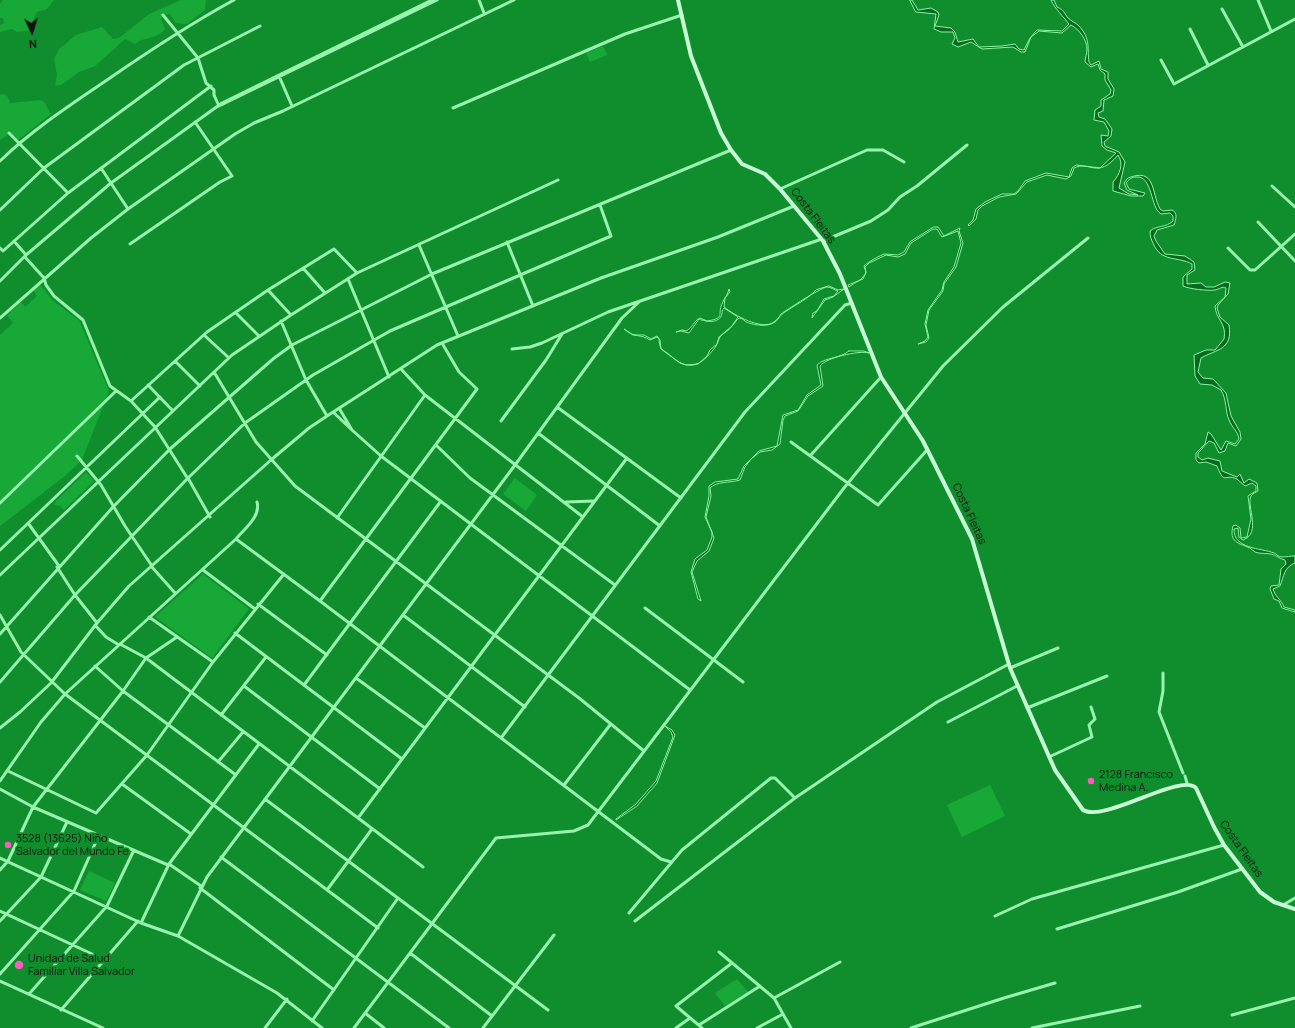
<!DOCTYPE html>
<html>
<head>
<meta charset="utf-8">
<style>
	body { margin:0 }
	#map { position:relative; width:1295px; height:1028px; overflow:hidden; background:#108e2d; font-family:Manrope,sans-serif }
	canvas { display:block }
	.north { position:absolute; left:12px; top:12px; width:40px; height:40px; -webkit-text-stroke:3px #108e2d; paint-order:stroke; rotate:176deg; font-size:11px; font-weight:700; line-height:16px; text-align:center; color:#111 }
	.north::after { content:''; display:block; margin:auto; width:14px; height:18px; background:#111; clip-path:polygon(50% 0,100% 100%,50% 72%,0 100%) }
</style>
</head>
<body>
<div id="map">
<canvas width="1295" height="1028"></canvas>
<div class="north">N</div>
</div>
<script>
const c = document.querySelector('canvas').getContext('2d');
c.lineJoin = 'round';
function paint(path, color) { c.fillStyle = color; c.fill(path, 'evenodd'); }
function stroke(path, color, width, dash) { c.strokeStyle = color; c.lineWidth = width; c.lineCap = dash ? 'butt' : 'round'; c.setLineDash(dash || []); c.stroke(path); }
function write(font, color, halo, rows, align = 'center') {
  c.font = font + ' Manrope,sans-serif'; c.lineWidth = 3.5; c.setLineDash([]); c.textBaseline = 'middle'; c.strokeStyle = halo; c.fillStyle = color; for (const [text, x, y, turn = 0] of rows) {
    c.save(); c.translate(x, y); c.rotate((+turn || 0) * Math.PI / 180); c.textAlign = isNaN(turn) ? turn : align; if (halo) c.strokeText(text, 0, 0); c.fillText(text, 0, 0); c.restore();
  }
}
const green = new Path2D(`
	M3 0H54L47 9 37 12 28 31 17 32 12 29 0 32V25L4 23 3 18H0V4Z
	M181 0H206L205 10 187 24 176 23 170 14 164 15 161 19 165 29C157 40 145 36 135 44L125 39 95 66 79 72 61 85 55 86 57 75 54 59 59 49 76 35 102 27 113 39 119 38 149 14Z
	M603 46 607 55 590 62 586 53Z
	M4 94 8 97 10 103 41 100 45 103 50 113H52L18 140 10 133 0 140V95Z
	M39 283 52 300 79 320 109 391 82 460 65 476 0 526V335L13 323 7 315 21 302 25 307 37 296 33 290Z
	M86 472 94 481 64 510 60 506 54 505 56 501Z
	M515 478 537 495 526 511 503 494Z
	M203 574 249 609 212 658 155 617Z
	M990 785 1005 816 962 837 947 805Z
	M89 871 115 883 106 901 80 890Z
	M737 979 748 992 725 1006 715 993Z`);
const water = new Path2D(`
	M910 0H912L918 10 931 8 938 12 939 15 935 26 951 28 955 32 958 42 973 39 979 47 1002 46 1015 44 1019 49 1024 50 1030 38 1037 30 1062 31 1069 24C1063 16 1055 9 1051 0H1054L1057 7C1064 10 1064 13 1068 18 1071 21 1076 23 1079 26 1091 39 1087 48 1089 62L1091 65 1099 61 1101 69 1108 72V79L1114 89 1113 96 1104 100 1103 111 1098 113 1099 117 1105 119 1112 129 1111 136 1104 142 1105 146 1119 152 1125 162 1119 188 1129 194 1138 195 1127 190 1124 183 1128 178C1156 167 1151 192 1160 209L1163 211 1172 210C1178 213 1176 219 1174 225L1157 230 1154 236 1156 241 1165 254 1185 256 1194 262 1195 270 1187 275V284L1201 283 1206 287H1214L1225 282 1230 283 1228 294 1218 305 1217 308 1220 317 1229 325C1233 350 1217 349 1201 358L1198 372 1203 378 1213 379 1226 393 1231 416 1240 432 1241 439 1236 446 1228 443 1225 451 1219 453 1214 443 1209 441 1198 453V457L1202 460 1208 458 1220 461 1222 471 1237 477 1240 474 1244 483 1249 479 1257 483 1258 491C1256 492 1252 494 1251 496 1246 506 1262 533 1243 540L1239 537 1238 528 1234 529C1233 549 1261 548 1274 553 1277 554 1278 557 1282 557 1287 557 1290 556 1295 556V563C1284 567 1284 576 1280 586L1273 589C1275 597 1281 599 1284 607L1295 610V612L1282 608 1279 601 1274 599 1270 589 1271 586 1279 585 1281 569 1286 564 1285 560C1280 559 1276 555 1271 554 1266 553 1260 554 1255 552 1253 551 1252 549 1250 548 1238 543 1229 542 1233 526L1236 525 1240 528 1241 538 1247 537 1251 519 1248 496 1256 491V486L1252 483 1245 486C1242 484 1240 481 1237 479 1224 473 1225 486 1217 466L1206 462 1199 463 1196 460V453L1205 444 1208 432 1211 434 1221 450 1226 441 1235 444 1239 439C1238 431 1232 428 1229 420 1225 411 1227 400 1221 390L1212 385 1200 384 1195 376 1194 355 1206 350H1215L1224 339C1227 323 1216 320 1215 306L1225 297 1226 288C1222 286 1220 289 1215 290 1208 291 1189 289 1183 286V277L1192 269V264C1178 256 1161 263 1153 243 1151 239 1150 236 1150 231 1157 225 1166 228 1173 221V216L1170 213 1161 214C1150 208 1153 175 1136 177 1132 177 1129 179 1126 183L1129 189 1145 193 1143 196H1131L1113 191V182C1120 174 1124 164 1118 155 1097 180 1090 160 1074 168L1071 176 1066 179 1047 175 1027 182 1016 194 999 197 982 206 978 210 976 219 969 226 968 225 973 220 976 209 985 202 1002 194H1014L1018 191 1025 181 1046 173 1069 177 1072 168 1076 165 1100 168 1116 153 1107 150 1102 146 1101 135 1108 136 1109 131 1104 122 1094 120 1095 110 1101 106V100L1110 94 1111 90 1105 80V74L1100 70 1098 64 1091 67 1085 62C1085 58 1087 54 1087 49 1087 40 1079 29 1071 25L1062 33 1039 31 1031 37 1025 52H1021L1013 47 982 49 971 42 958 47 952 44 955 38 953 32H941L934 29 936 14 916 12Z
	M934 227H938L944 236 960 228 959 231 963 243 956 267 944 284 943 291 929 310 926 325 929 338 926 342 918 344 925 341 928 337 925 324 928 310 942 290 944 282 954 267 961 243 958 231 942 237 937 229H933L911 243 905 254 898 257 886 255 869 263 865 267 866 273C859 283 858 280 849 287L848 285 863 279 866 272 864 266C869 261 878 257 884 254L898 255 904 252 910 242Z
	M829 286 838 290 844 289 833 297 825 300 812 318 813 313 817 311 824 299 834 296 838 291C834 290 831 287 827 287 820 288 788 309 781 314 779 317 777 322 773 323 767 327 755 325 749 323 744 322 744 318 739 318 736 320 735 323 733 325 730 330 723 333 720 337 718 340 718 343 716 346 704 362 692 374 672 357 665 350 659 351 659 339L657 337 650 340C639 333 636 339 624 329L633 335H644L651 339 657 336 660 340 661 349 680 363 686 365 698 364 707 356 710 350 717 344 719 337 732 326 738 317 724 308C722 310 722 312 722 314 719 324 706 322 699 319L689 333 681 331 676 332 682 330 686 331C693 328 693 321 700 318L707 321C726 318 717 315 722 304 724 298 728 295 729 289L730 292 725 298 724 307C734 315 762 331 774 322 779 318 782 313 788 310 797 304 809 298 816 290Z
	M849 351H864L869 353C859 350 825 358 820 366L823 386 808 396 798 411 785 416 783 420 780 444 772 450 760 452 751 459 745 467 740 480C730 483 717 481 710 488L711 496 706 517 714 538 709 551 697 561 692 572 701 601 698 599 691 572 695 559 707 550 712 537V532L705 517 709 496V486L715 482 738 479 744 466 759 451 777 446 783 415 798 410 807 395 821 385 817 365C825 357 840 359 849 351Z
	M665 726 672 730 675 735 657 783 637 806 616 820V819L636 804 656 781 673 737 671 732Z`);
const street = new Path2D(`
	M479 0 484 13
	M1258 0 1271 31
	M1222 9 1243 47
	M163 15 198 58 206 83 214 90V95L219 106
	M1190 29 1208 65
	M1161 60 1174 84 1295 19
	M279 76 292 106
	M221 105 437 0
	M453 108 625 34 682 15
	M9 133 68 193
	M0 161C32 130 70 105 107 80 149 51 190 24 234 0
	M101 168 128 209
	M1272 186 1295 207
	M780 189 867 150H883L904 162
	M0 210 44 168 184 65 260 26
	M1258 222 1295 261
	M14 241 26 255
	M823 241 871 221 888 210 900 197 917 186 967 145
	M507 242 533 306
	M130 244 220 182 232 176 195 122
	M419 245 458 336
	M0 248 3 251 68 193 211 86
	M1228 248 1250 270H1255L1295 234
	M25 257 44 278 46 285 54 296 83 320 110 386 131 401 155 427 188 479
	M303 268 325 293
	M348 279 389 377
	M0 281 26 255 111 183 222 103 432 0
	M268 290 291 315
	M236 313 259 336
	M0 318 91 238 128 209 235 134 254 123 283 111 514 0
	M281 321 306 380 327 416
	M204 335 229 358
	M512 349 530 347 542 343 608 312 822 239
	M175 361 200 386
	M401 369 425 395 583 517
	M214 372 256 442 295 486 579 698 644 751
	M148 385 173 411
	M131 401 207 332 268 290 334 249 357 273
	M557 407 681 498
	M333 412 352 430 339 408
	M501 421 546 360 562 334
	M352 430 381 456 690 690
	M538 433 660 526
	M791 442 878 505 927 450
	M436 445 470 478 615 585
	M77 456 101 485 125 526 152 566
	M810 456 881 377
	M188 478 210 517
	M566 502 594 501
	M0 503 116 391
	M337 518 425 395
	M28 523 59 566
	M236 539 320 601 661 859 671 862
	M0 550 160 397
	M151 566 175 593
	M57 567 75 595 97 623
	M203 570 255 609
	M0 575 232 355 291 315 357 273 558 180
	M320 601 477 389 459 372 442 343
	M258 604 327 655
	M645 608 743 682
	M0 615 21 652 65 694 378 928
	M403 615 525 707
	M149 617 213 662
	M95 625 106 637 119 645
	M235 633 402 759
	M0 634 113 507 170 449 273 359 292 345 432 274 731 150
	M120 644 146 658 423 867
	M95 666 123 691 236 775
	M1010 668 1058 648
	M1163 673V691L1159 712 1183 773
	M356 678 425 728
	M0 682 75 595 188 478 245 423 313 375 390 331 611 236 600 205
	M304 685 441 501
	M244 686 380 789
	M1027 708 1107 676
	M221 715 266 657
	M948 722 1017 686
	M0 728 20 712 51 683 97 623 129 586 271 460 309 428 327 416 437 345 601 278 718 237 794 206
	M501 738 745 412 845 305 852 303
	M1049 757 1092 737 1089 725 1095 719 1091 707
	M218 762 243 732
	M8 771 96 813 147 755 213 662 284 574
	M1185 776 1187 783
	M0 781 41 722 65 694 236 539C244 529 261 517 257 502
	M122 784 191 834
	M564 785 610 725
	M0 789 33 807 168 865
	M265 799 548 1010
	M358 818 627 458
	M221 857 449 1028
	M0 858 141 923 178 936 277 993 322 1028
	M169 864 201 886
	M0 870 8 861 33 807 123 691 146 658 177 637
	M200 888 334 990
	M327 890 372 829
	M1283 905 1295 898
	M0 911 105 960
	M629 913 682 850 771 778H775L795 798
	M995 916 1032 899 1224 845
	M0 921 41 877 67 822
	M635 921 795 798 937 702 1009 664
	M141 923 169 864 259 744
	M1057 929 1178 892 1242 869
	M178 936 207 877 515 465 622 318 639 302
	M719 952 774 998
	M410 953 492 1016
	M0 974 74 891 99 835
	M0 981 103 1028
	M29 994 107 906 134 850
	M61 1010 138 921
	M365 1013 384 1028
	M783 1014 791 1028
	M1232 1015 1295 998
	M312 1021 398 898
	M699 1025 760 986
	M265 1028 287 999
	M354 1028 496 838 574 831 588 825 844 488 943 366 1003 307 1088 238
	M483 1028 554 935
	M676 1028 690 1018
	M702 1028 676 1006 732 963
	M757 1028 783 1014 774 998 840 962
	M911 1028 1004 998 1055 983
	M1032 1028 1140 1006`);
const secondary = new Path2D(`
	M678 0 691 56 721 133 731 150 742 164 765 174 780 189 823 241 840 274 881 377 923 441 972 539 1010 668 1055 770 1083 810C1104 823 1181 772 1196 788L1214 827 1224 845 1260 892 1274 902 1295 909`);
const markers = [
	[1091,781,4,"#ff5ac0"],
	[8,845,4,"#ff5ac0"],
	[19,965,5,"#ff5ac0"]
];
const streetNames = [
	["Costa Fleitas",813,216,53],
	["Costa Fleitas",969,514,65],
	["Costa Fleitas",1241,849,55]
];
const poiNames = [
	["2128 Francisco",1099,775],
	["Medina A.",1099,788],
	["3528 (13625) Niño",16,839],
	["Salvador del Mundo Fe",16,852],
	["Unidad de Salud",28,959],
	["Familiar Villa Salvador",28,972]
];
paint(green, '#17a837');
paint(water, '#096920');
stroke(water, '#89f69f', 1);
stroke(street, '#98f3ac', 3);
stroke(secondary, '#c7fdd4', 4);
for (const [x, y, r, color] of markers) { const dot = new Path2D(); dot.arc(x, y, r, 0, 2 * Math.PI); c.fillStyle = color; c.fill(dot); stroke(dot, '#108e2d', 1.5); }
write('11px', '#111', '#108e2d', streetNames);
write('11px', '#111', '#108e2d', poiNames, 'left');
</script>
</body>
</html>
